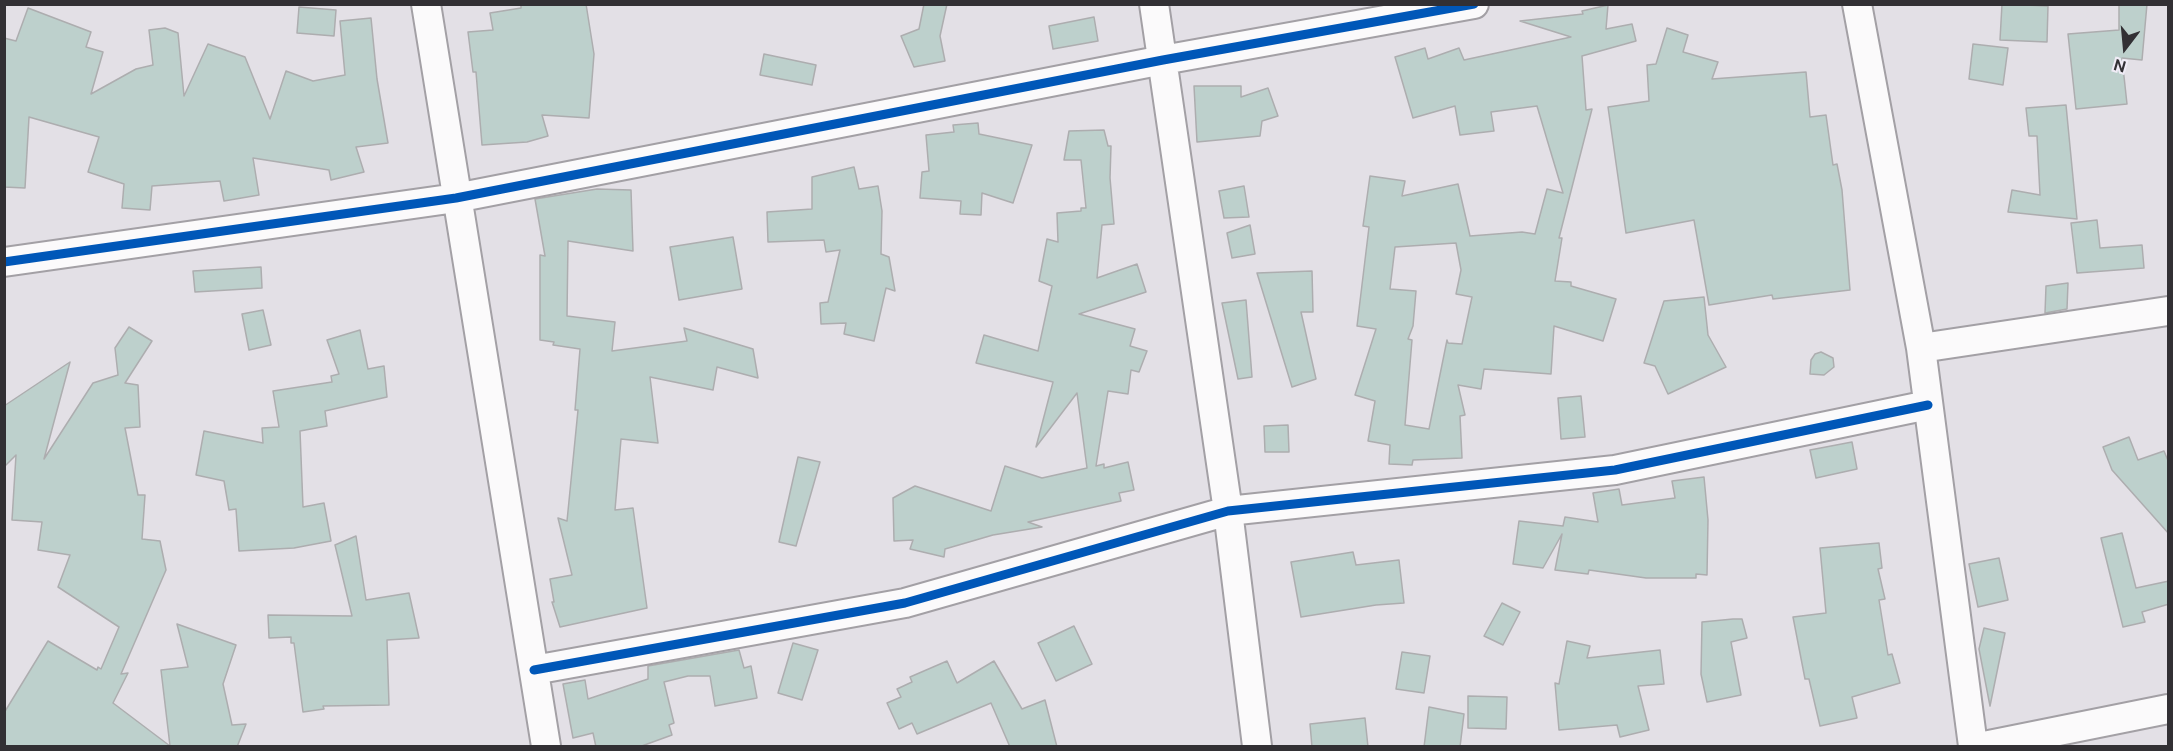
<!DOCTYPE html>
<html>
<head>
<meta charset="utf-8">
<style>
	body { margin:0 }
	#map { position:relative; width:2173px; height:751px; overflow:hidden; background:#e3e0e6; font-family:"DM Sans",sans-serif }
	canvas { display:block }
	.frame { position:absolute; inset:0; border:6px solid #323034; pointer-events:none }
	.north { position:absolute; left:2095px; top:18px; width:60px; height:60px; -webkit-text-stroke:4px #f0ecf6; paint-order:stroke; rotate:196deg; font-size:16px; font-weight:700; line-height:24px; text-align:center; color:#323034 }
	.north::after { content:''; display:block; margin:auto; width:21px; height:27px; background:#323034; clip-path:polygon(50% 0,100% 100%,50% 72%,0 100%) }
</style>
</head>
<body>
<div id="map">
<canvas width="2173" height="751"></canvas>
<div class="frame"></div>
<div class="north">N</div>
</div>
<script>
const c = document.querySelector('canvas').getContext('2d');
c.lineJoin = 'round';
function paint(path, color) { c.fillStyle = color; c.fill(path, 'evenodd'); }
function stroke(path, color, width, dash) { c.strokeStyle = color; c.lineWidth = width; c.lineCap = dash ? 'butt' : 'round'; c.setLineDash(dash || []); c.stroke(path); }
const building = new Path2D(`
	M521 4H586L594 54 589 118 542 115 548 136 527 142 482 145 476 72H473L468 32 493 30 490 13 521 8Z
	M924 4H947L940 36 945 61 914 67 901 36 919 29Z
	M2002 4 2048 6 2047 42 2000 40Z
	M2119 4H2147L2142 60 2122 58 2127 104 2076 109 2068 34 2119 30Z
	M1608 5 1606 29 1632 24 1636 41 1582 56 1586 110 1592 109 1559 238H1562L1555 281 1571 282V286L1616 299 1603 341 1554 326 1551 374 1484 369 1481 389 1458 385 1465 415 1460 416 1462 458 1413 460 1412 465 1389 464 1390 445 1368 441 1375 401 1355 395 1376 329 1357 326 1369 227 1363 226 1370 176 1405 181 1402 196 1458 184 1470 236 1522 232 1535 234 1547 189 1563 193 1537 106 1491 112 1494 131 1460 135 1455 106 1413 118 1395 57 1425 48 1428 59 1459 48 1464 60 1571 37 1520 21 1583 14 1582 11ZM1456 243 1461 270 1456 294 1472 297 1462 344 1448 343 1447 340 1429 429 1405 425 1412 340 1408 339 1413 326 1416 291 1390 289 1395 247Z
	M299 7 336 10 334 36 297 33Z
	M28 8 91 32 86 47 103 52 91 94 136 69 153 65 149 30 165 28 178 33 184 96 208 44 245 57 270 119 286 71 313 81 345 75 340 21 371 18 377 79 388 143 356 147 364 172 331 180 329 170 253 158 259 195 224 201 220 181 152 186 150 210 122 208 124 184 88 172 99 137 29 117 25 188 4 187V38L16 41Z
	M1094 17 1098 41 1053 49 1049 26Z
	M1667 28 1688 35 1683 52 1718 62 1712 79 1806 72 1810 117 1826 115 1833 165 1837 164 1842 190 1850 290 1773 299 1772 295 1709 305 1694 220 1626 233 1608 107 1649 101 1647 65 1656 64Z
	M1973 44 2008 48 2003 85 1969 79Z
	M764 54 816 65 812 85 760 75Z
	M1194 86H1241V97L1268 88 1278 116 1262 121 1260 136 1197 142Z
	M2066 105 2077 219 2008 212 2012 190 2040 195 2037 136H2029L2026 108Z
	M978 123 979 134 1032 145 1013 203 982 193 981 215 960 214 961 201 920 198 922 172 929 171 926 135 954 132 953 125Z
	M1104 130 1108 146H1111L1110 178 1114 224 1102 225 1097 278 1137 264 1146 292 1079 314 1135 329 1130 346 1147 351 1139 372 1131 370 1128 394 1108 391 1096 466 1104 464V468L1128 462 1134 490 1119 493 1121 501 1028 522 1042 527 993 535 945 549 944 557 910 549 913 540 894 541 893 498 915 486 991 511 1005 466 1042 478 1087 468 1077 393 1036 447 1053 382 976 363 984 335 1038 351 1052 286 1039 281 1047 239 1058 242 1057 213 1081 211V208H1086L1081 160H1064L1069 131Z
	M854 167 859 189 878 186 882 211 881 254 889 257 895 291 886 288 874 341 844 334 846 323 821 324 820 303 828 302 840 250 826 252 824 240 768 242 767 212 812 209V177Z
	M1244 186 1249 217 1224 218 1219 191Z
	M597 189 631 190 633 251 568 241 567 316 615 322 612 351 687 341 684 328 753 349 758 378 717 367 713 390 650 377 658 443 621 439 615 510 633 508 647 608 560 627 552 602H554L550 579 572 575 558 518 567 521 578 410H575L580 349 553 345 554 342 540 340V255L545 256 535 199Z
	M2097 220 2100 248 2142 245 2144 268 2077 273 2071 223Z
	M1250 225 1255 254 1232 258 1227 233Z
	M733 237 742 289 679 300 670 247Z
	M261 267 262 288 195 292 193 271Z
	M1312 271 1313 312H1301L1316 379 1292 387 1257 273Z
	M2068 283 2067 309 2045 313 2046 286Z
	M1704 297 1708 335 1726 367 1668 394 1655 366 1644 363 1664 301Z
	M1246 300 1252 377 1238 379 1222 303Z
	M263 310 271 345 249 350 242 314Z
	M129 327 152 341 125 383 138 385 140 427 125 428 138 495H145L142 539 160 541 166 570 121 674 128 673 113 703 170 746 161 670 188 667 177 624 236 645 223 684 232 725 246 724 237 747H4V713L48 641 97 670 98 667 101 669 119 627 58 587 70 555 38 550 42 522 12 520 16 455 4 467V406L70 362 44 459 93 383 118 375 115 348Z
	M360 330 368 369 384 366 387 397 325 411 327 426 300 431 303 507 324 503 331 541 294 548 239 551 236 509 229 510 224 481 196 475 204 431 263 443 262 428 279 427 273 391 332 382 331 376 339 374 327 340Z
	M1821 352 1833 358 1834 367 1824 375 1810 374 1811 360 1815 354Z
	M1581 396 1585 437 1561 439 1558 398Z
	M1288 425 1289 452H1265L1264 426Z
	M2129 437 2138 460 2164 451 2169 463V534L2112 470 2103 447Z
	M1852 442 1857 469 1816 478 1810 450Z
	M798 457 820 462 796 546 779 542Z
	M1704 477 1708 520 1707 575 1696 574V578H1646L1589 570 1588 574 1555 570 1562 534 1543 568 1513 564 1519 521 1563 526 1565 517 1598 522 1593 493 1619 489 1622 505 1675 498 1672 481Z
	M2122 533 2136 588 2169 581V604L2142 612 2145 622 2123 627 2101 538Z
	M356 536 366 600 409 593 419 638 387 640 389 705 323 706 324 709 303 712 294 643H291V637L269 638 268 615 352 616 335 545Z
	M1879 543 1882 568 1878 569 1885 599 1879 600 1888 655 1892 654 1900 683 1852 697 1857 718 1820 726 1809 679H1805L1793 617 1826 613 1820 548Z
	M1353 552 1356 565 1399 560 1404 603 1376 605 1301 617 1291 562Z
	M1999 558 2008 600 1978 607 1969 564Z
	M1502 603 1520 612 1503 645 1484 636Z
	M1733 619H1742L1747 638 1731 642 1741 695 1707 702 1701 674 1702 622Z
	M1074 626 1092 664 1056 681 1038 643Z
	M1984 628 2005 633 1990 706 1979 649Z
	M1567 641 1590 646 1587 658 1660 650 1664 684 1638 686 1649 730 1620 737 1617 725 1559 730 1555 683 1559 684Z
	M793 643 818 650 802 700 778 693Z
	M739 650 744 668 751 666 757 698 715 706 710 676H688L664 682 674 723 669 725 672 735 639 747H596L593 733 573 738 563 684 585 680 588 699 648 679V666Z
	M1402 652 1430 656 1424 693 1396 689Z
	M947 661 957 683 994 661 1022 709 1045 700 1057 747H1010L991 703 917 734 912 723 899 729 887 703 901 697 897 689 912 682 910 677Z
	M1468 696 1507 697 1506 729 1468 728Z
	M1429 707 1464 714 1460 747H1424Z
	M1365 718 1368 747H1312L1310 724Z`);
const minor = new Path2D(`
	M426 4 546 746
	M1154 4 1228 511 1257 746
	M1857 4 1921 348 1973 746
	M4 262 456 198 1163 60 1474 4
	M1921 348 2168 311
	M534 670 905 603 1228 511 1615 470 1928 405
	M1984 746 2168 709`);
const cycleway = new Path2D(`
	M4 262 456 198 1163 60 1474 4
	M534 670 905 603 1228 511 1615 470 1928 405`);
paint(building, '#bdd0cc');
stroke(building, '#adadaf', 1.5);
stroke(minor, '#a3a0a5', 32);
stroke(minor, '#fbfafb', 28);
stroke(cycleway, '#0057b8', 9);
</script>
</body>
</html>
